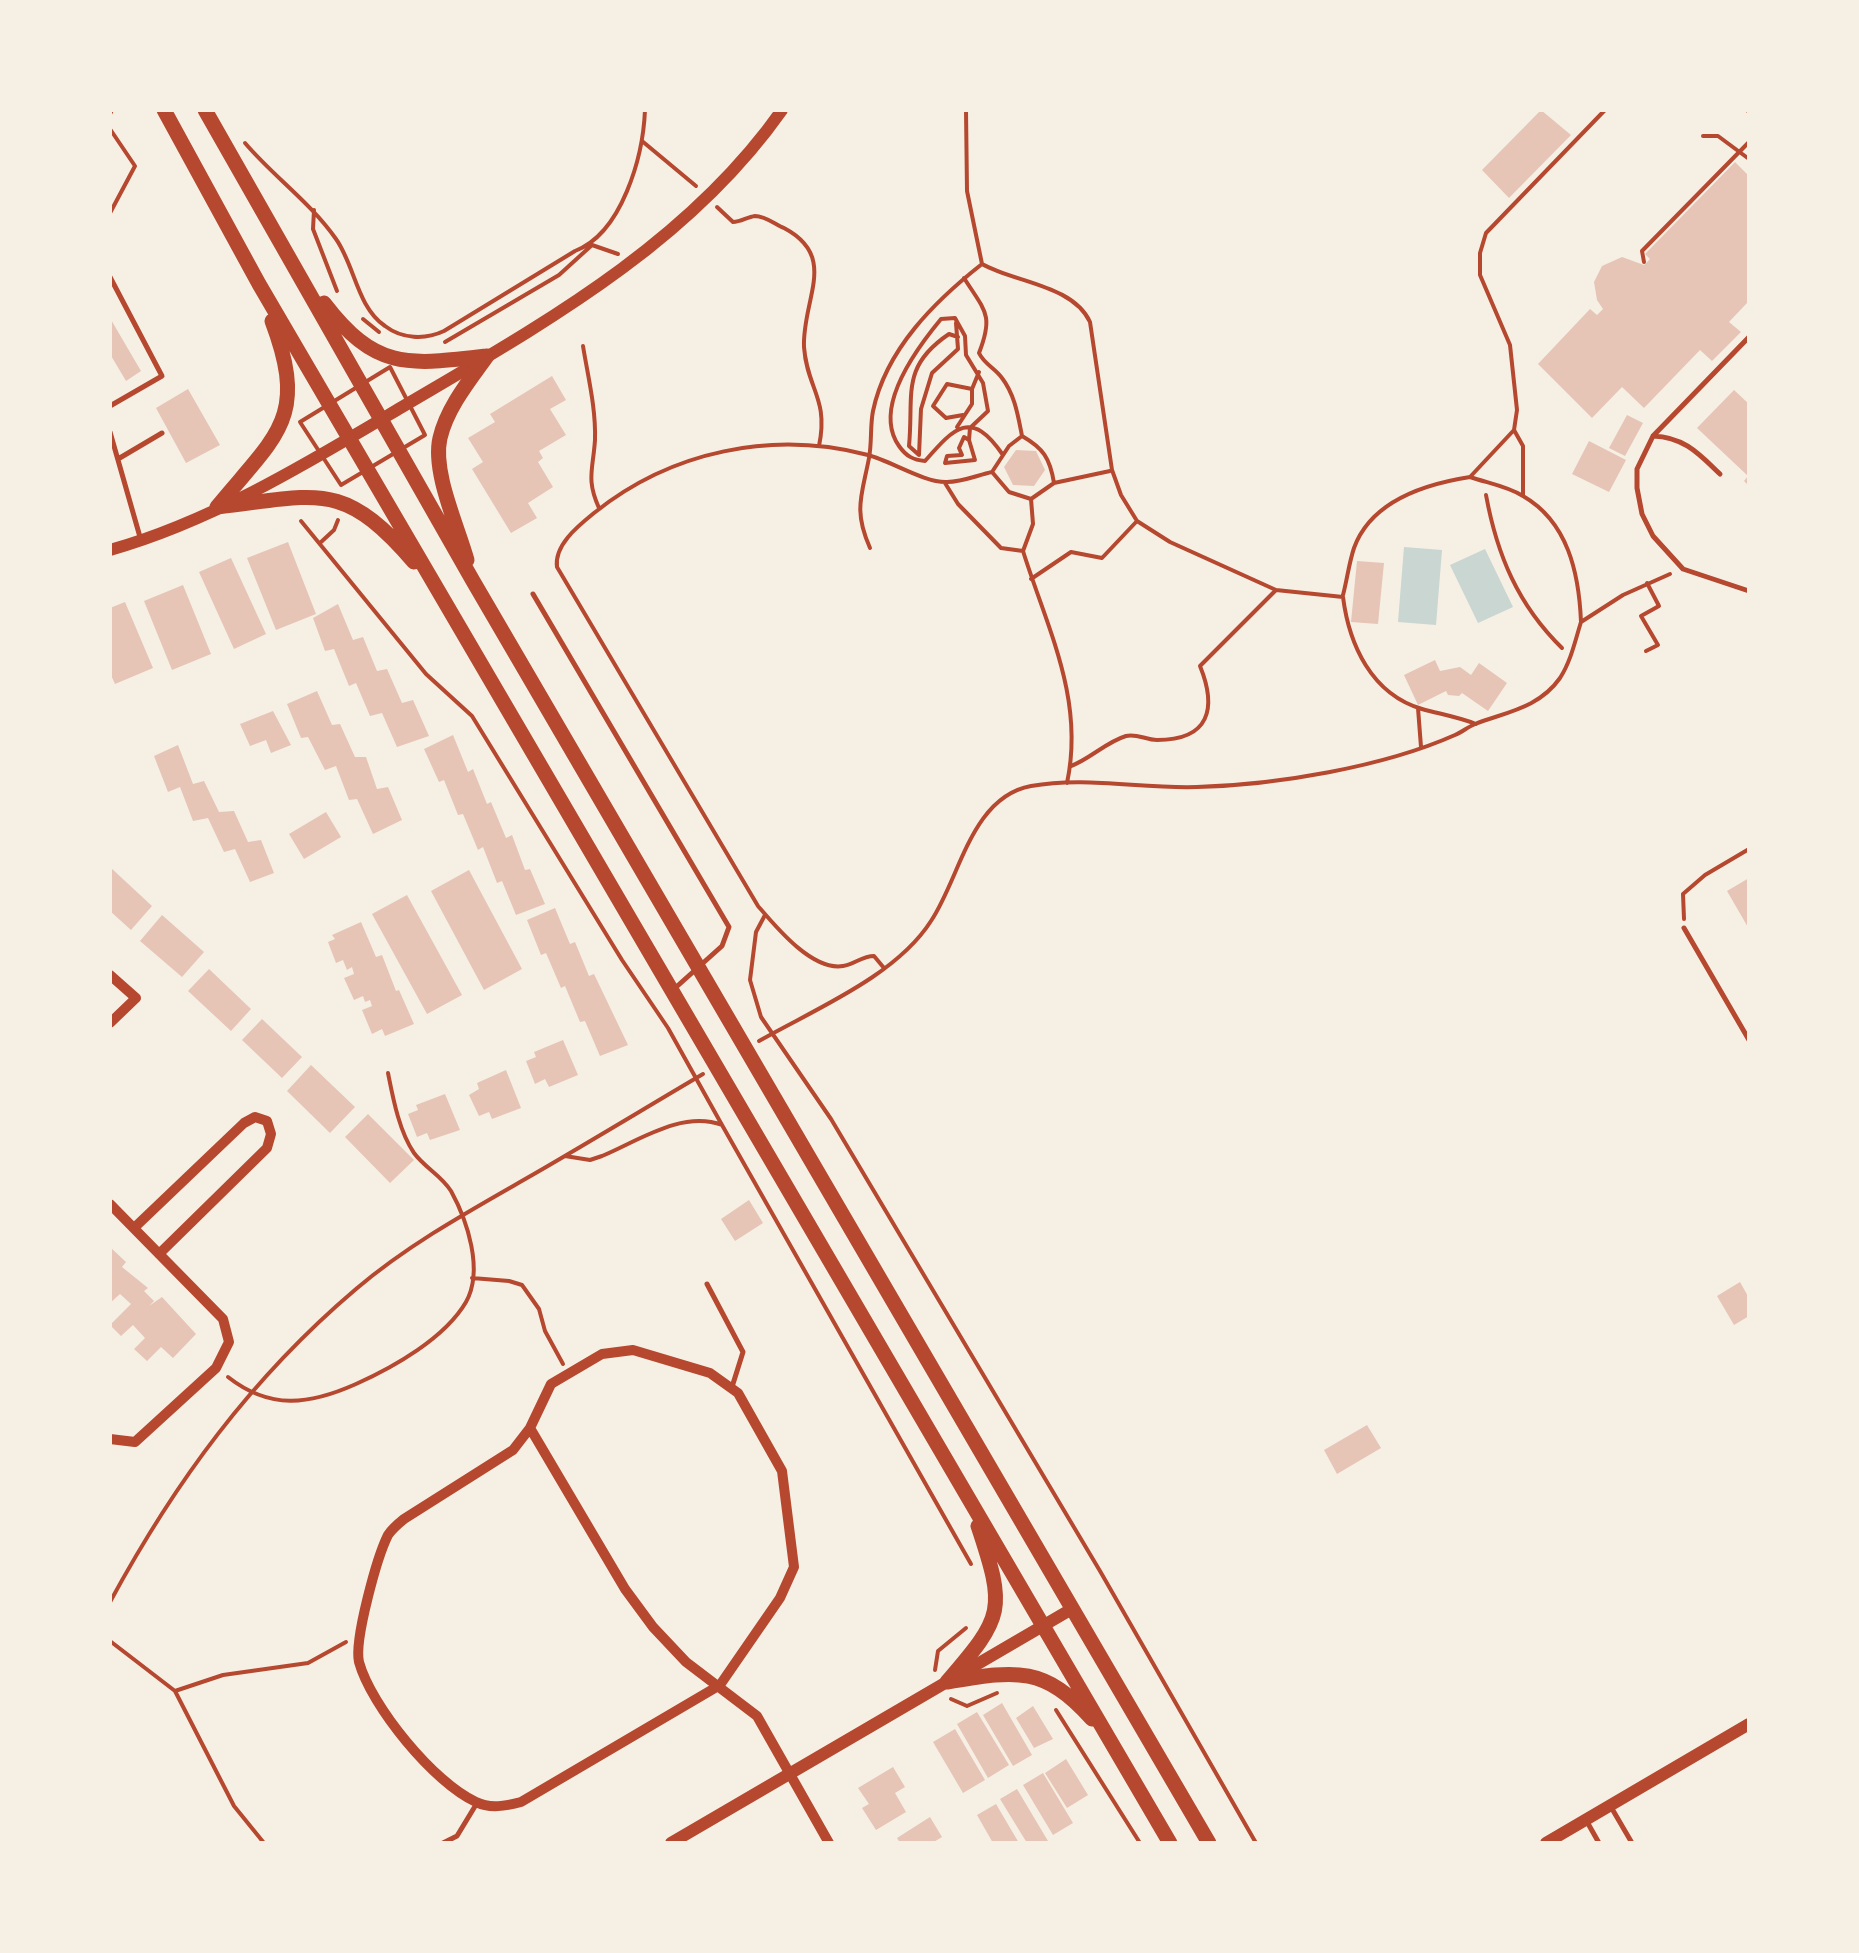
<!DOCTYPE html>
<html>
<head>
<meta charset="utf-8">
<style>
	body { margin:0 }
	#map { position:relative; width:1859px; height:1953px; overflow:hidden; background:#f6efe4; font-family:Overpass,sans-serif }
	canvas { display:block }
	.frame { position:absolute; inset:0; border:112px solid #f6efe4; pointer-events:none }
</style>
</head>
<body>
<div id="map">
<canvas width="1859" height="1953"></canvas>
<div class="frame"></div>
</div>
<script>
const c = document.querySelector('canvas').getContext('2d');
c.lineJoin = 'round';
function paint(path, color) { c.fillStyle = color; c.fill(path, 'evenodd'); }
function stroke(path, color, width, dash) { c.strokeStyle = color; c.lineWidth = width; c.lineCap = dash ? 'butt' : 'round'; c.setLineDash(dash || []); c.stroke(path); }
const water = new Path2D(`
	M1404 547 1442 550 1436 625 1398 622Z
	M1485 549 1513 607 1478 623 1450 565Z`);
const building = new Path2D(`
	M1541 110 1571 135 1509 198 1482 170Z
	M1735 162 1749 176V305L1747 303 1729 322 1741 332 1712 361 1700 350 1644 408 1622 387 1592 418 1538 364 1590 309 1597 315 1603 309 1597 300 1594 282 1602 266 1622 257 1644 265 1650 259 1645 254Z
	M110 318 141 371 126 381 110 354Z
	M552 376 566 400 550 409 566 435 539 451 543 458 538 462 553 487 528 503 537 518 511 533 472 469 483 462 468 438 495 422 490 414Z
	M188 389 220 445 186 463 156 408Z
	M1734 390 1749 404V486L1744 481 1748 476 1697 428Z
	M1627 415 1643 423 1625 456 1609 448Z
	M1589 441 1626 460 1609 492 1572 474Z
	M1016 450 1036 451 1045 470 1034 486 1013 485 1004 467Z
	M288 542 316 614 276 630 247 558Z
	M231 558 266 634 234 649 199 572Z
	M1357 561 1384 563 1378 624 1351 622Z
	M183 585 211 654 172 670 144 601Z
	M125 602 153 668 115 684 110 673V608Z
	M338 604 353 640 363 637 377 671 387 669 402 703 413 700 429 736 397 747 382 713 370 716 356 683 349 686 334 649 325 651 313 618Z
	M1435 660 1440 671 1460 667 1471 675 1479 663 1507 683 1488 711 1462 693 1459 696 1448 695 1446 691 1418 705 1404 675Z
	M317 691 332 725 340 724 355 757H366L377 789 388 787 402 820 373 834 357 799 349 800 336 766 325 770 308 737 301 738 287 704Z
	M273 711 291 745 271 753 266 740 250 746 240 724Z
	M453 735 468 772 473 769 487 804 491 802 506 838 512 835 525 870 530 869 545 904 516 915 502 881 497 883 483 847 478 850 463 814 458 815 444 780 439 782 424 749Z
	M178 745 193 784 204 781 219 812 234 811 248 842 261 840 274 873 250 882 235 849 224 852 208 818 193 821 180 787 168 792 154 756Z
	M326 812 341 837 304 859 289 834Z
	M110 867 152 906 131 930 110 911Z
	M469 870 522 969 484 990 431 891Z
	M1749 878V929L1727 891Z
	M407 895 462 995 427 1014 372 914Z
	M555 908 570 944 575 942 589 976 594 974 628 1045 600 1056 585 1021 580 1022 565 986 561 988 546 953 541 955 527 920Z
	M162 915 204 952 182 977 140 941Z
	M361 922 376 957 382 955 396 991 399 990 414 1024 385 1036 382 1029 372 1034 362 1010 372 1006 370 1000 365 1002 363 996 354 1000 344 978 354 974 352 967 347 970 343 960 336 963 328 942 335 939 332 935Z
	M209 969 251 1009 231 1031 188 991Z
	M262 1019 302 1057 282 1078 242 1040Z
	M563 1040 578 1075 549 1087 545 1079 535 1084 526 1061 536 1057 534 1052Z
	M311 1065 355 1107 330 1133 287 1091Z
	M506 1070 521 1108 492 1119 489 1112 479 1116 469 1095 479 1089 477 1083Z
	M445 1094 460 1130 430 1140 427 1133 417 1137 408 1114 418 1110 416 1105Z
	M368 1114 414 1160 390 1183 345 1137Z
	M749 1200 763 1223 735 1241 721 1219Z
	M110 1247 126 1262 122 1267 148 1288 144 1291 154 1301 149 1306 162 1297 196 1334 173 1358 161 1347 147 1361 134 1349 145 1338 133 1325 121 1336 110 1325 131 1304 120 1294 110 1303Z
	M1740 1282 1749 1298V1316L1734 1325 1717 1296Z
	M1367 1425 1381 1448 1337 1474 1324 1450Z
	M1002 1703 1032 1755 1013 1766 983 1715Z
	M1033 1706 1053 1739 1034 1748 1016 1718Z
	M977 1712 1009 1765 988 1778 957 1724Z
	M955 1729 985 1780 963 1793 933 1742Z
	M1066 1759 1088 1795 1067 1808 1045 1773Z
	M893 1767 905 1787 895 1793 906 1812 876 1830 862 1808 869 1804 858 1788Z
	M1043 1773 1073 1823 1053 1835 1023 1785Z
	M1017 1789 1048 1841 1044 1843H1027L1000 1799Z
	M996 1804 1019 1843H993L977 1815Z
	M930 1817 942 1837 932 1843H900L897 1838Z`);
const path = new Path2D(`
	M1747 110 1749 112
	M110 114 112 110
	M110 129 135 166 110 213
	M1703 136H1718L1749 159
	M642 141 696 186
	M245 143C274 177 310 202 336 239 355 266 357 307 385 326 402 339 425 340 444 331L575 251C622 233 643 157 645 110
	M717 207 733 222C741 222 747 217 755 216 765 216 775 224 784 228 839 257 802 299 804 347 807 389 829 398 819 446
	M314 210 313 229 337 291
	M1644 262 1642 251 1749 142
	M982 264C1016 283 1073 285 1090 322L1112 470 1121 495 1137 521 1170 542 1276 590 1343 597C1349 644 1371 694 1422 709 1440 714 1458 717 1476 724
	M964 278C985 311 994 315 979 353 984 364 995 368 1002 378 1015 395 1018 416 1022 436
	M363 319 379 332
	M956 323 958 349 932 373 921 409 919 455 909 446C914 395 900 367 949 334L958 337
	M445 342 559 275 592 245 618 254
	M583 346C588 377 596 408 595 440 593 470 586 479 599 508
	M390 367 425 435 341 485 300 422Z
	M972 389 979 372
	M957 427 972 404V389L947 384 933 406 946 418 963 415
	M1514 430 1523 446V496
	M969 440 964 437 959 448 962 455 947 456 945 463 975 460 969 440 970 428 988 411 983 383 966 355 965 336 955 318 941 319C917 348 872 408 899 446 906 456 913 460 925 461 954 428 971 408 1003 455
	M992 472 1009 446 1022 436C1043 448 1050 458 1054 483
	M945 483 958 504 1001 548 1023 551
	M1486 495C1497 555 1518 605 1562 648
	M1031 499 1033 524 1023 551C1047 628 1085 699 1067 783
	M1031 499 1054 483 1110 471
	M301 521 426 674 472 716 622 960 668 1028 722 1125
	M320 543 334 530 338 520
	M870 548C853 510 862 495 869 458 872 442 870 426 873 411 886 349 935 301 982 264L967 191 966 110
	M1031 579 1071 552 1102 558 1137 521
	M1343 595C1347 580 1349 563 1354 548 1371 501 1425 484 1470 477
	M1581 622C1579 573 1568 522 1523 496 1507 486 1487 483 1470 477L1514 430 1517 410 1510 345 1480 275V253L1486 233 1605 110
	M1646 651 1658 645 1641 616 1659 606 1647 583
	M1418 708 1421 747
	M1071 766C1090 759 1106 742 1126 736 1136 733 1146 740 1157 740 1210 740 1217 708 1200 666L1276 590
	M765 915 756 932 750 980 761 1017 831 1119 1100 1571 1256 1843
	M1684 919 1683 894 1705 875 1749 849
	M884 968 874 956C862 956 855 964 843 966 812 971 776 927 758 906L557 567C554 545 578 526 594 513 671 451 772 430 868 455 891 461 925 483 947 482 962 482 978 475 992 472L1009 492 1031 499
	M759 1041C815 1009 896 976 931 921 960 878 971 797 1031 786 1085 776 1142 789 1197 787 1276 785 1383 767 1455 735 1462 732 1468 727 1475 724 1506 712 1539 708 1560 678 1571 661 1575 641 1581 622L1623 595 1670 574
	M565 1156 590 1160 602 1156C638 1141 682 1110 722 1125L971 1564
	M472 1278 509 1281 522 1285 539 1309 545 1331 563 1364
	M228 1377C270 1410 309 1405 356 1384 394 1367 445 1338 466 1302 484 1270 467 1220 451 1191 441 1175 425 1168 414 1153 399 1131 393 1098 388 1073
	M110 1602C175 1482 251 1378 356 1289 410 1243 473 1209 534 1174 591 1141 647 1107 703 1074
	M110 1641 175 1691 234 1806 264 1843
	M935 1670 938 1651 966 1628
	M175 1691 223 1675 308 1663 346 1642
	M951 1699 967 1706 997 1693
	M1056 1710 1140 1843`);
const service = new Path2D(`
	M110 277 162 376 110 406
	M1749 337 1653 436 1637 469V488L1642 514 1653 536 1683 569 1749 591
	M110 432 140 537
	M1653 436C1684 437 1699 454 1720 474
	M118 459 162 433
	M533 594 729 927 722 946 674 989
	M1684 928 1749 1040
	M707 1284 743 1352 732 1387
	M1611 1807 1632 1843
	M1586 1820 1599 1843
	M443 1843 457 1836 477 1803`);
const minor = new Path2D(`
	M110 975 136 998 110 1023
	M110 1204 223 1319 229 1342 216 1368 135 1442 110 1439
	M134 1228 244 1123 255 1117 267 1121 271 1134 267 1148 159 1254
	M633 1350 710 1373 738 1393 782 1471 794 1567 780 1598 720 1685 521 1802C506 1806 490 1809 476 1802 434 1783 371 1706 359 1662 354 1640 377 1557 388 1535 392 1529 399 1523 404 1519L513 1450 530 1428 551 1384 602 1354Z
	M530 1428 625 1589 653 1627 686 1662 757 1716 829 1843`);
const tertiary = new Path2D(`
	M110 550C213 521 311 461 402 407 541 325 687 245 782 110
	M671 1843 1070 1610
	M1546 1843 1749 1724`);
const primary = new Path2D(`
	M164 110 259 284 1170 1843
	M205 110 473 581 1209 1843
	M324 303C376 371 408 365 487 356
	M217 507C317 496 342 478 414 562
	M217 507C276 435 309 419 272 321
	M467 560C458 527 432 472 440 438 447 408 469 381 487 356
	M947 1682C1004 1616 1006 1610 978 1526
	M947 1682C1014 1671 1043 1664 1092 1719`);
paint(water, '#c9d6d2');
paint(building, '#e6c5b7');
stroke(path, '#b5482f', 4);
stroke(service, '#b5482f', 5);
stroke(minor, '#b5482f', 10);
stroke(tertiary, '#b5482f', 12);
stroke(primary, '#b5482f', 15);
</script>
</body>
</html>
